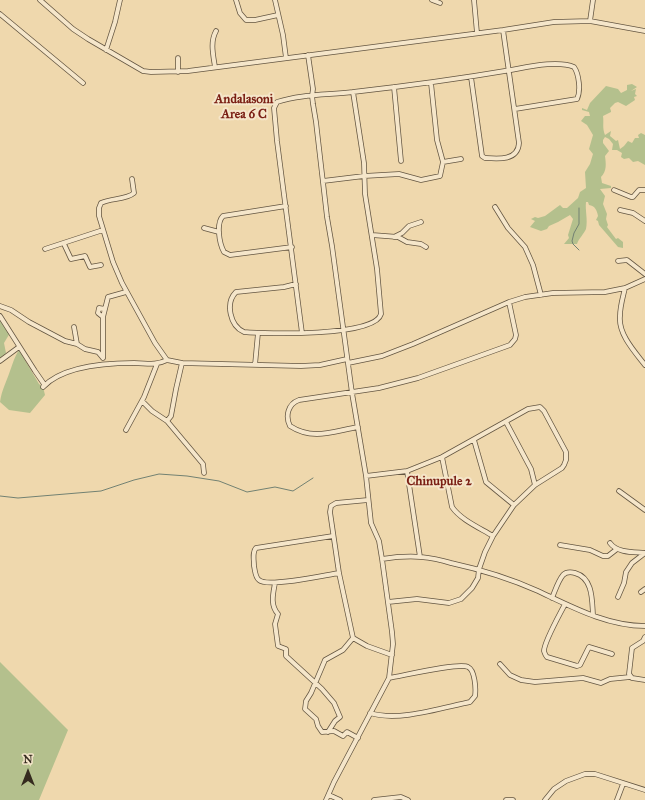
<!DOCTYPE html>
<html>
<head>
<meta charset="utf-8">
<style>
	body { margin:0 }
	#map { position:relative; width:645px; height:800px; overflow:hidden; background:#efd8ad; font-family:"IM FELL Great Primer",serif }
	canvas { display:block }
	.north { position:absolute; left:8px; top:752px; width:40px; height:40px; -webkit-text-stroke:3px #f5e6ca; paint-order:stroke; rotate:0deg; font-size:11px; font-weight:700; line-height:16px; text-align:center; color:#352b1f }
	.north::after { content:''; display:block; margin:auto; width:14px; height:18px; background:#352b1f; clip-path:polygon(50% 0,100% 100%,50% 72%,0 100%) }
</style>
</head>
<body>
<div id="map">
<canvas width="645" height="800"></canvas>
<div class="north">N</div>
</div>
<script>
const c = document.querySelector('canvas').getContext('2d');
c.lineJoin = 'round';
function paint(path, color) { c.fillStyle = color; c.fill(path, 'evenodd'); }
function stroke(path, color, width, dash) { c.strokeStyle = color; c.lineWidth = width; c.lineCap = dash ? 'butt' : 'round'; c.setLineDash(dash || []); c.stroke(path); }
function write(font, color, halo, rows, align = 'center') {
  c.font = font + ' "IM FELL Great Primer",serif'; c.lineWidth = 4; c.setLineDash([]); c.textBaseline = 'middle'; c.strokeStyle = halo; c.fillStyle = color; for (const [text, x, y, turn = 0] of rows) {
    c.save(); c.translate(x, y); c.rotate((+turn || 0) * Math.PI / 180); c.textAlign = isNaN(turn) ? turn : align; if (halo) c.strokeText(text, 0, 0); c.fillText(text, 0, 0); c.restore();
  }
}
const green = new Path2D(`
	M632 84 637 87 631 91 636 89 635 94 637 96 634 97 635 100 626 106 618 102 615 103 610 108 611 111V112L603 116C604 123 602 128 605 135L611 131 610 136 616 141 618 140 620 149 624 146 628 141 632 143 635 138H639L638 135 641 133 645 135V165L638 161 633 162 629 158 624 159 621 157 622 153 617 150H612L613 144 609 139 605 137 603 140V143L609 151 605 156C606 164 607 171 601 177L602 183 611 186V188L600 189 605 196 603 204 607 214 606 219 608 225 607 227 616 239 618 238 623 242V248L618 247 599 225 598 221 596 220 598 216C597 210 595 206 589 205L588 202H586C585 210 588 220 586 229 584 234 579 238 577 244H564L569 238 568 235 573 219 570 215 558 222 549 226 547 229 541 231 530 227 535 221 531 219 535 217 538 218 545 216 560 205 563 208H567L578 198 580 192 586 188 585 172 590 164 593 154 589 149 593 135 587 125 581 121 585 116H590L589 112 582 110V108L587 110 590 103 606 86 618 89 621 93 627 90V85Z
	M0 318 10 333 4 343 6 353 0 359Z
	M19 350 39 384 43 387 45 395 30 413 9 410 0 402C2 389 6 383 10 371 13 363 14 358 19 350Z
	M0 662 68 730 39 800H0Z`);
const stream = new Path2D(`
	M579 208V224L574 233 572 241 573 244 579 250
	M0 496 18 498 101 491 134 480 159 474 187 476 219 481 247 492 275 487 293 491 313 478`);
const minor = new Path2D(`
	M40 0 73 29 88 39 143 71 151 72 188 71 503 30 554 22 590 21 645 31
	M236 0 240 13 246 20H255L278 15
	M275 0 283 35 286 58
	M432 0 440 3
	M474 0 477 33
	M0 14 83 83
	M590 21 593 0
	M106 50 115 22 120 0
	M308 55 313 89 312 96 313 104 316 122 327 217 332 246 352 393 366 476 371 523 379 541 382 559 392 632 393 644 389 678 334 782 326 800
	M178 58V72
	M215 67C213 54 210 42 216 31
	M471 77 482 156 485 158C498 159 518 161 519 143L503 30
	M394 87 401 161
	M443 162 461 159
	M132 179 134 193C126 200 111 198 101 203L99 208V216L113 262 122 283 155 343 167 360 182 363 301 366 320 365 347 359
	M323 181 364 176 399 174 421 180 440 176 443 162 437 140 431 83
	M614 190 631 197H633L639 190H645
	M286 206 223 216C216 223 219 243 224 252L230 255 292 247
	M495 207 508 228 525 247 533 265 541 295
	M620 210 633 213 645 221
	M204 228 219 232
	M372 235 398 237 407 242 421 244 426 247
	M394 237 402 233 409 226 421 222
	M64 244 71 259 85 256 90 267 101 265
	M45 249 103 230
	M618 261 627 260 645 274
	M296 284 284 287 236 292C225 303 230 326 244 332 265 334 375 337 381 314L377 269 365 194 364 163 353 92
	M625 288C623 297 620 306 620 316 618 334 635 352 645 365
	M0 306 11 310 29 322 65 341 77 344 85 349 98 352 103 358
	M105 309 108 297 126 292
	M0 316 35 371 44 384 43 387C63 366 107 363 134 363 147 363 155 366 167 360
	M74 327 77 344
	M302 333 277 141 274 108 277 102C301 94 329 95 353 92 406 86 458 79 511 70 528 67 558 60 574 67 579 74 581 91 577 99L515 109
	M103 358V317L98 313 99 308 105 309 103 317
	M0 361 19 347
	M348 363 382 356 413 344 509 302 525 297 553 293 605 292 625 288 645 279
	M255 365 258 333
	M142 401 152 411 167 421 203 464 204 473
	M167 421 171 416 176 389 182 363
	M506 422 531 469 535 485
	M358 427C334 431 313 441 290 426 285 416 288 404 299 400L379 388 418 378 510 345 515 339 516 335 509 302
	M126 430 144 397 157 364
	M474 440 486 482 514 505
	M442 457 452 507C461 520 480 528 493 536
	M407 471 420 557
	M366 476 407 471 442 457 528 409 540 407 544 411 566 452V460L564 465 562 468 535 485 514 505 493 536 485 552 479 569 478 578 472 588 461 599 449 603 417 599 388 602
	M619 491 645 510
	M368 500 336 503 331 506 330 512 339 573 353 638 367 646 392 655
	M333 536 256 548C252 552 254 560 254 566 255 570 255 577 259 580 267 588 325 575 339 573
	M610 543C617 553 634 552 645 553
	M560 545 590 550 603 556H608L617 549
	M382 559C395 557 408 556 421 557 432 558 441 560 451 563 483 570 509 578 538 591 572 607 607 626 645 626
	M275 583C273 594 270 605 278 614L275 624 278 646 286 649V656L322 689 334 703 340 717 335 721 328 732
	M641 592 645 589
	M618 597 624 583 626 572 632 563 645 553
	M552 598C555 591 558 581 563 575 566 572 571 572 575 573 593 578 592 600 593 615
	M565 604C560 614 544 642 544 651 545 654 545 655 547 657L577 666 580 665 589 647 612 654
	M645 637 643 641 632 648 629 674 632 678 645 680
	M353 638 343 650 325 660 311 693 306 701 305 709 316 719 318 726 322 732 334 731 343 736 347 732 358 738
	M500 664 510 675 521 680 535 682 583 678 601 683 610 679 630 677
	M370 713C398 722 441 708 470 702L475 696C476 689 475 670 468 667 460 662 402 676 389 678
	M329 795 340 800
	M374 800 401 797 408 800
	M506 800H513
	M545 800 554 789 566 781 585 774H595L645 790
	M617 800 623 784`);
const quarterNames = [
	["Andalasoni",244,100],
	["Area 6 C",244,115],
	["Chinupule 2",439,482]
];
paint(green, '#b4c08d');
stroke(stream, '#728172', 1);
stroke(minor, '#645642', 5.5);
stroke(minor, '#f5e6ca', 4);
write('bold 13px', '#7a1f14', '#f5e6ca', quarterNames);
</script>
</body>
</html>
